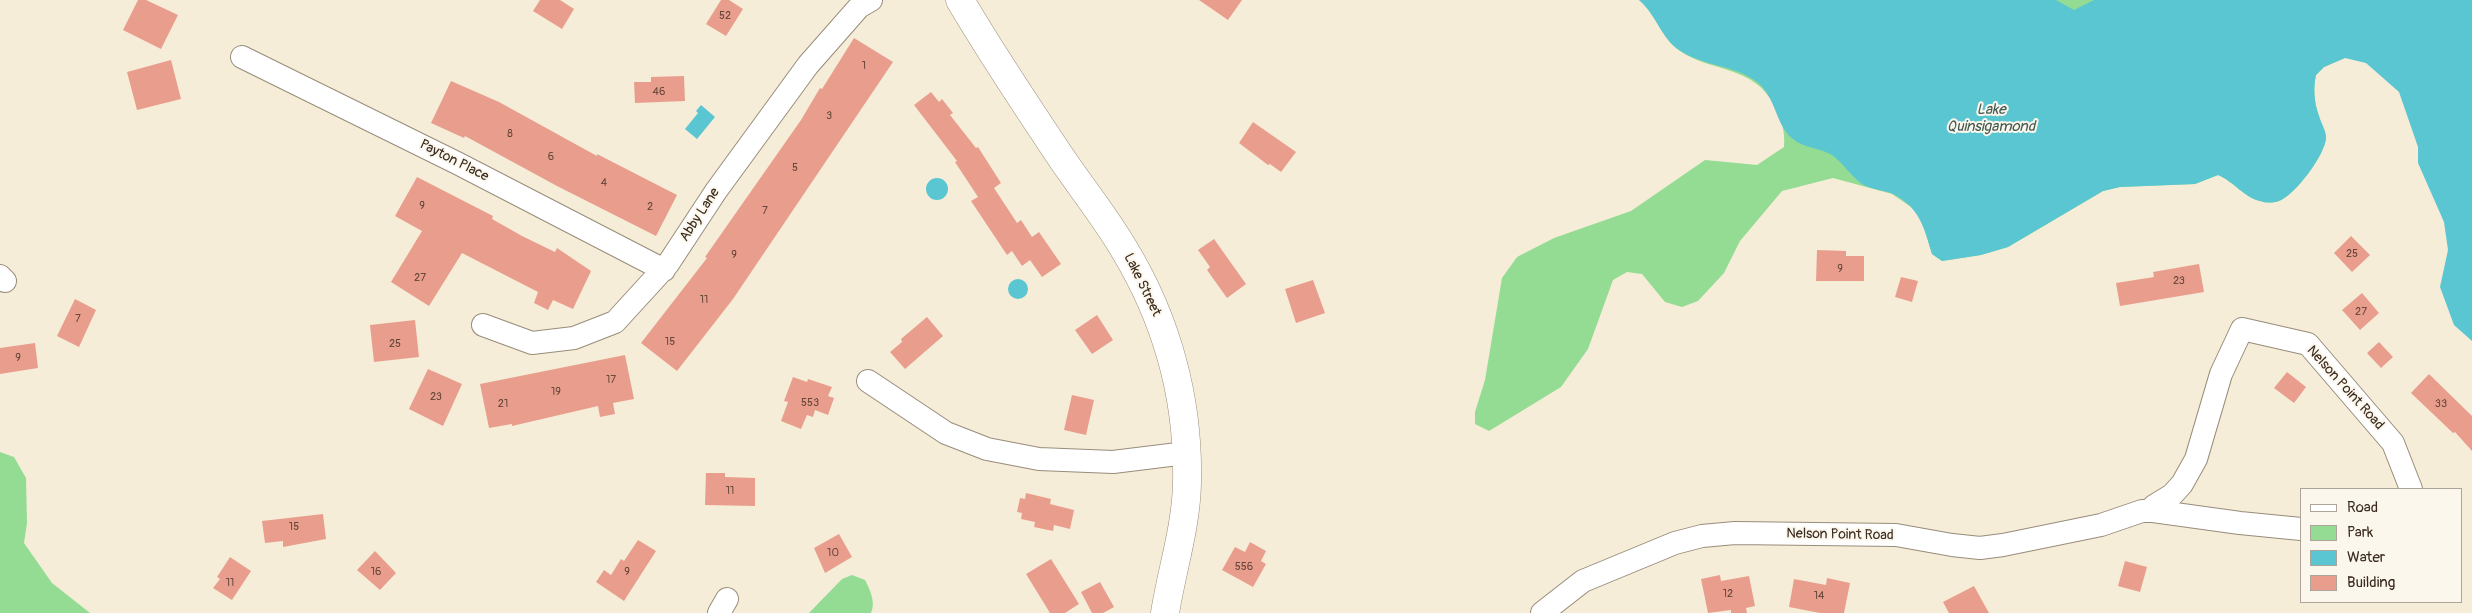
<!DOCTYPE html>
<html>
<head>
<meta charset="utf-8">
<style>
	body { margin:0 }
	#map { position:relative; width:2472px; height:613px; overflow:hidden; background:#f5edd8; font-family:Pangolin,sans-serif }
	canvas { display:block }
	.legend { position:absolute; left:2300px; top:488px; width:162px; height:115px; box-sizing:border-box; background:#fbf7ec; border:1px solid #aea59a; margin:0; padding:6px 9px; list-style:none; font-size:15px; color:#3b2a1e }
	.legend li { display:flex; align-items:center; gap:10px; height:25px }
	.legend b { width:25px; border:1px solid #aea59a }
</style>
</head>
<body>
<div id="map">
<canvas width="2472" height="613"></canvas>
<ul class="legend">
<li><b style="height:6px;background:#fff"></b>Road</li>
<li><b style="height:14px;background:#94db94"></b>Park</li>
<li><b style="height:14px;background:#5ac6d2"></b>Water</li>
<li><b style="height:14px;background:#e99e8d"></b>Building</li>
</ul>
</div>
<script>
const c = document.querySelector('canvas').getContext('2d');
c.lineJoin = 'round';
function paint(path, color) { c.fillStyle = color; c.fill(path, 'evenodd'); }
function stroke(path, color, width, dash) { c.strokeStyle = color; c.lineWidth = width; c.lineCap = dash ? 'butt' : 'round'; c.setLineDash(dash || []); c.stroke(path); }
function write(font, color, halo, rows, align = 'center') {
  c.font = font + ' Pangolin,sans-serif'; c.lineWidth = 4; c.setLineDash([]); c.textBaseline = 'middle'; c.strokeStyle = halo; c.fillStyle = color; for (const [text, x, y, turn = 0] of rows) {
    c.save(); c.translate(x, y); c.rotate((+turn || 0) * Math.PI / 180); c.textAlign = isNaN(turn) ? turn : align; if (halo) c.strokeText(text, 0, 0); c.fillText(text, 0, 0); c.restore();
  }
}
const green = new Path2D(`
	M1639 0H2133L2345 58 2324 67 2316 75C2313 88 2314 103 2319 116 2321 123 2326 131 2326 138 2325 155 2295 195 2279 201 2272 203 2266 203 2260 201 2245 198 2233 181 2218 175L2195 184 2120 187 2103 191 2008 247 1981 255 1942 261 1932 254 1922 221 1914 209 1892 194 1833 178 1782 191 1740 241 1724 273 1698 301 1682 307 1665 302 1642 274 1627 272 1613 280 1588 349 1561 387 1489 431 1475 424V412L1485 380 1502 278 1517 257 1554 238 1631 211 1705 160 1757 165 1784 147C1785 129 1782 123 1775 107 1755 65 1713 73 1680 51 1661 38 1656 14 1639 0Z
	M0 452 14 457 26 478 27 523 24 543 52 583 90 613H0Z
	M852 575 865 580C870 590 876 602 871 613H809L842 579Z`);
const water = new Path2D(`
	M1639 0H2056L2074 10 2094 0H2472V341L2454 325 2440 287 2448 250 2444 222 2418 163V147L2399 92 2366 63 2345 58 2324 67 2316 75C2313 88 2314 103 2319 116 2321 123 2326 131 2326 138 2325 155 2295 195 2279 201 2272 203 2266 203 2260 201 2245 198 2233 181 2218 175L2195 184 2120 187 2103 191 2008 247 1981 255 1942 261 1932 254C1924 227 1919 206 1891 193 1882 190 1870 189 1862 184 1851 176 1843 163 1832 155 1821 148 1803 148 1793 139 1775 125 1776 96 1757 82 1735 65 1702 66 1679 50 1661 38 1656 14 1639 0Z
	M701 105 715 117 697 139 685 129 698 113 696 111Z
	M926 189a11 11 0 1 1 22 0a11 11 0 1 1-22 0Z
	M1008 289a10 10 0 1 1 20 0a10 10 0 1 1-20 0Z`);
const building = new Path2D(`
	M138 0H146L178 15 161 49 123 30Z
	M540 0H560L574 9 562 29 533 11Z
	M721 0H729L743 9 726 36 706 24Z
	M1199 0H1242L1228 20Z
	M854 38 893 62 733 299 677 371 641 343 707 258 705 257 801 120 820 88 822 89Z
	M171 60 181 99 137 110 127 72Z
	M684 76 685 101 635 103 634 82H651V77Z
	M451 81 499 102 597 156V154L677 195 656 236 557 186 465 136 464 138 431 123Z
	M931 92 939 102 942 99 953 113 950 115 976 148 978 147 1001 183 994 188 1017 223 1021 220 1032 237 1039 232 1061 264 1042 277 1030 260 1022 266 1012 251 1007 255 971 201 978 197 955 162 957 161 914 105Z
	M1253 122 1296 152 1281 172 1270 164 1268 165 1239 143Z
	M417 177 493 216 492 219 522 236 555 252 557 248 591 271 573 309 553 300 548 310 534 303 538 292 462 253 429 306 391 282 422 231 395 216Z
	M2351 236 2370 255 2352 272 2334 253Z
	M1214 239 1246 284 1227 298 1207 270 1210 267 1198 250Z
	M1817 250 1846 251V256H1864V281H1816Z
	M2199 264 2204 292 2120 306 2116 283 2154 277 2153 272Z
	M1901 277 1918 281 1912 302 1895 297Z
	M1313 280 1325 313 1296 323 1285 289Z
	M2362 293 2379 313 2360 330 2342 310Z
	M75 299 96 310 79 347 57 336Z
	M1097 315 1113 340 1092 354 1075 330Z
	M927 317 943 336 905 369 890 352 902 342 901 339Z
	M415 320 419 357 374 362 370 325Z
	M2379 342 2393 357 2381 368 2367 353Z
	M35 343 38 368 0 374V348Z
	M625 355 634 399 613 403 615 414 600 417 598 406 512 426V424L489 428 480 384Z
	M428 369 462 384 443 426 409 409Z
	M2287 372 2306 387 2294 403 2274 388Z
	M2429 374 2472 416V451L2455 432 2453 433 2411 393Z
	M793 377 807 382 808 379 832 387 828 396 834 398 828 415 815 410 813 417 807 415 801 429 781 421 788 402 784 401Z
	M1072 395 1094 400 1086 435 1064 430Z
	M706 473H725V477L755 478V506L705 505Z
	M1026 493 1051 499 1050 504 1074 510 1070 529 1054 525 1053 531 1034 527 1035 522 1021 519 1022 513 1017 512 1020 498 1025 499Z
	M323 514 326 539 283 547V541L265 543 262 521Z
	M839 534 852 557 825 573 814 548Z
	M638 540 656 551 624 601 596 582 604 570 611 575 621 559 624 561Z
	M1250 542 1266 551 1261 561 1266 564 1253 587 1222 570 1235 547 1245 552Z
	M375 551 396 573 380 590 357 570Z
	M230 557 251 571 232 600 213 588 220 579 217 577Z
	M1051 559 1079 604 1065 613H1050L1026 574Z
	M2125 561 2147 567 2140 592 2118 586Z
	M1720 575 1721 581 1749 576 1755 606 1746 608 1747 613H1731V610L1708 613 1701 579Z
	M1827 578 1850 583 1844 613H1820L1789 607 1794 579 1826 585Z
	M1100 582 1114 607 1103 613H1092L1081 592Z
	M1974 586 1989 613H1949L1943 602Z`);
const minor = new Path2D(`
	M242 57 457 163 664 270
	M0 276 5 281
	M483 325 532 343 574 338 615 322 668 264 716 191 808 65 859 7 871 0
	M868 381 946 433 987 449 1039 459 1113 462 1186 453
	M2301 529 2240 523 2153 511 2154 506 2172 495 2182 484 2196 459 2221 374 2242 329 2308 344 2393 443 2411 489
	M719 613 727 599
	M1542 613 1583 581 1675 543 1702 536 1735 533 1896 535 1952 545 1980 548 2003 545 2101 525 2142 511H2153`);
const major = new Path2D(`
	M960 0C991 53 1026 105 1060 156 1081 187 1105 217 1124 249 1167 320 1189 400 1187 483 1186 528 1172 569 1165 613`);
const numberNames = [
	["52",725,16],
	["1",864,66],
	["46",659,92],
	["3",829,116],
	["8",510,134],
	["6",551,157],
	["5",795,168],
	["4",604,183],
	["9",422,206],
	["2",650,207],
	["7",765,211],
	["25",2352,254],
	["9",734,255],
	["9",1840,269],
	["27",420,278],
	["23",2179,281],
	["11",704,300],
	["27",2361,312],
	["7",78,319],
	["15",670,342],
	["25",395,344],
	["9",18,358],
	["17",611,380],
	["19",556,392],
	["23",436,397],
	["553",810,403],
	["21",503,404],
	["33",2441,404],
	["11",730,491],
	["15",294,527],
	["10",833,553],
	["556",1244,567],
	["16",376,572],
	["9",627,572],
	["11",230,583],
	["12",1728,594],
	["14",1819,596]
];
const streetNames = [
	["Payton Place",454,161,27],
	["Abby Lane",700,215,-57],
	["Lake Street",1142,285,64],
	["Nelson Point Road",2345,388,48],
	["Nelson Point Road",1840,535,1]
];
const waterNames = [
	["Lake",1991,110],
	["Quinsigamond",1991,127]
];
paint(green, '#94db94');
paint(water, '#5ac6d2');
paint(building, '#e99e8d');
stroke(minor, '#988c7b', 24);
stroke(major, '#988c7b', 29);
stroke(minor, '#fff', 22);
stroke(major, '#fff', 28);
write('11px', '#66473a', null, numberNames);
write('14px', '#3b2a1e', '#fbf7ec', streetNames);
write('italic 15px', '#445954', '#fbf7ec', waterNames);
</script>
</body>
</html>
